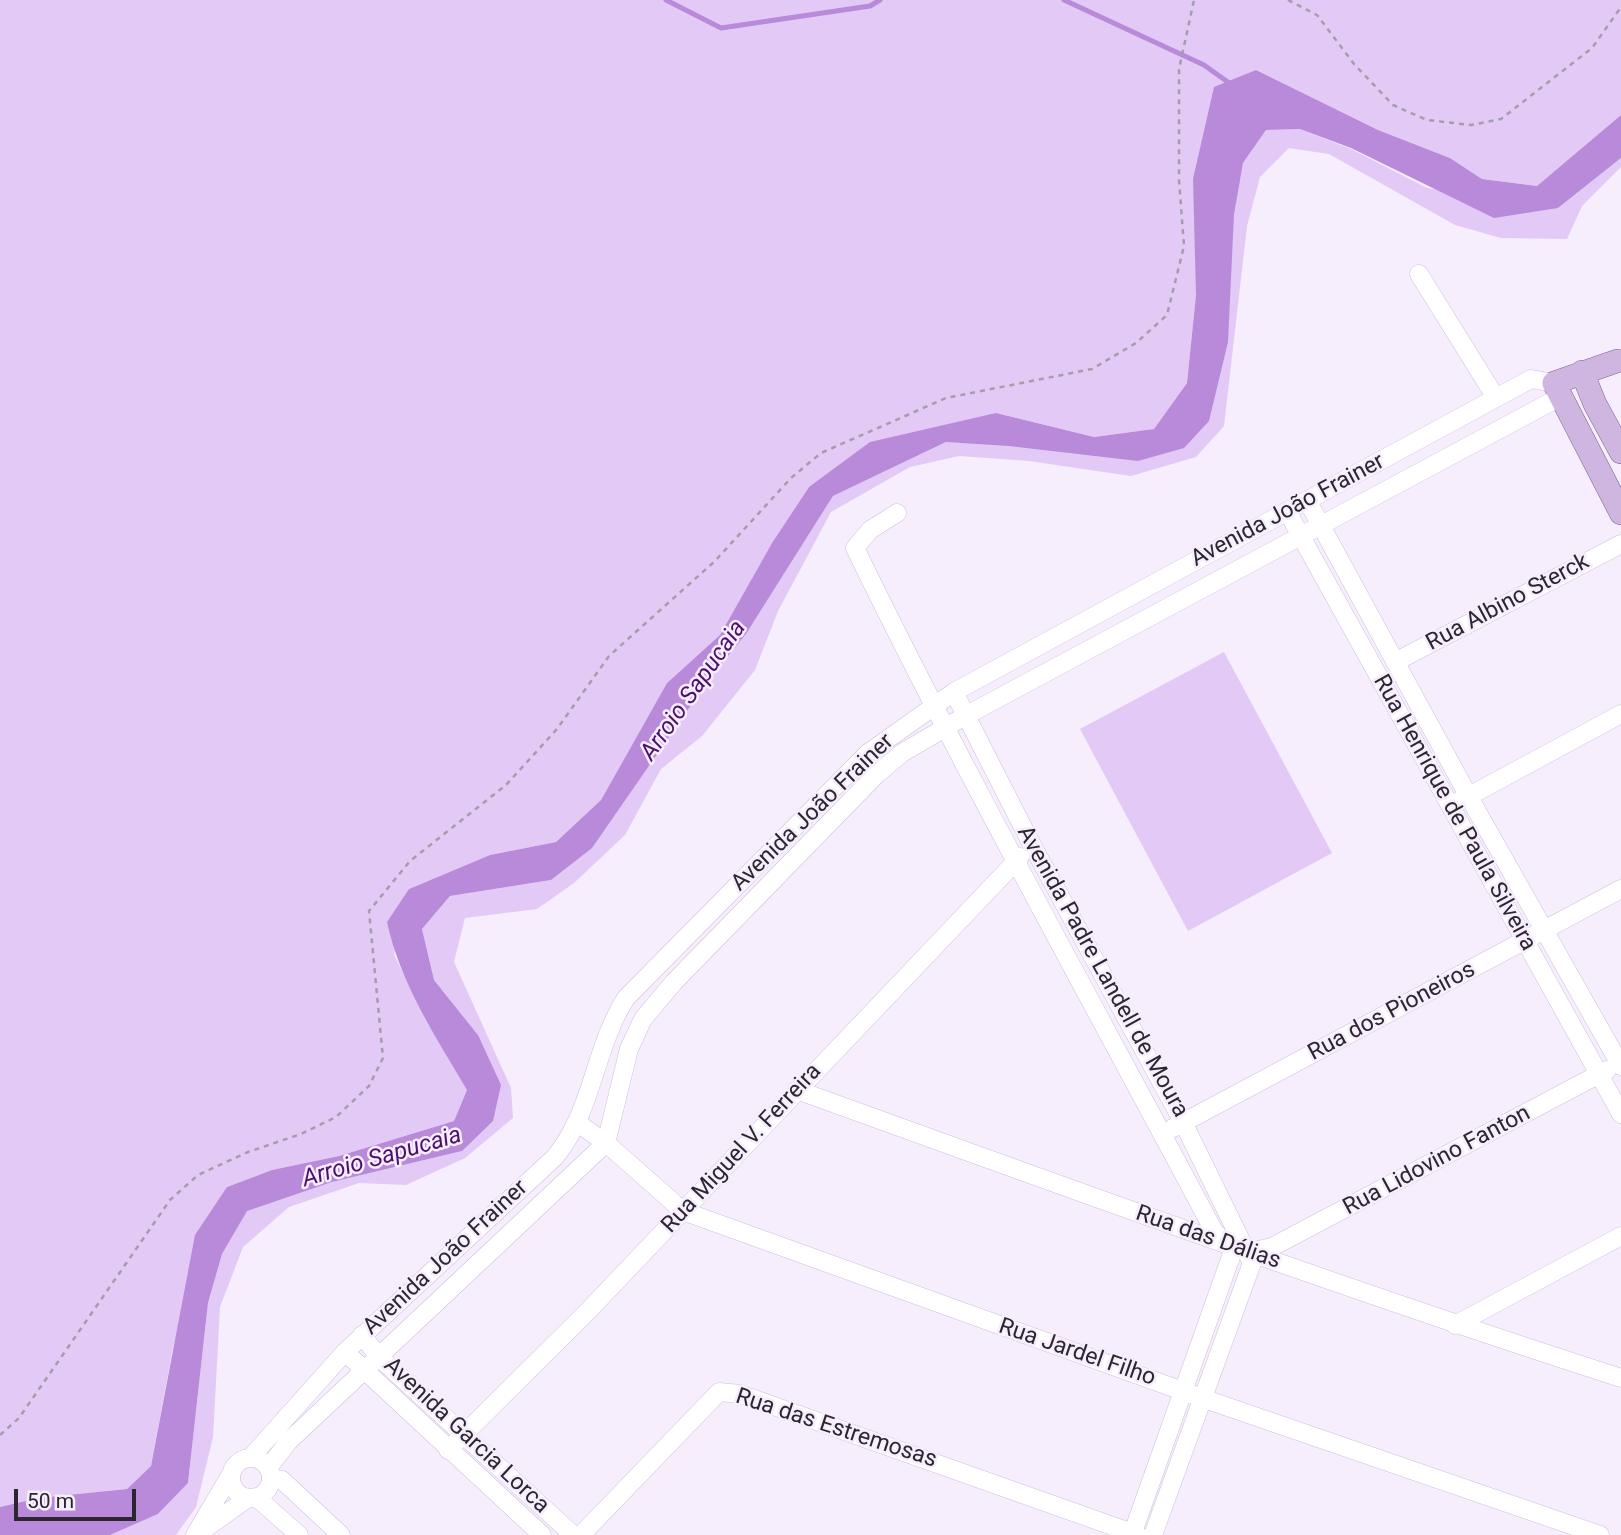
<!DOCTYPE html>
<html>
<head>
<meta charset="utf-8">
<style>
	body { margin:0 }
	#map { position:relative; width:1621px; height:1535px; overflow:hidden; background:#f6edfd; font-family:Roboto,sans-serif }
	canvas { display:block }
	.scale { position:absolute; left:14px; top:1489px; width:122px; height:32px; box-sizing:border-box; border:4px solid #2b2630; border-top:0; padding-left:9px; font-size:21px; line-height:24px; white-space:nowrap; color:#2b2630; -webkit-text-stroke:5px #f6edfd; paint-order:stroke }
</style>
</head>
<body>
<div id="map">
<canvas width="1621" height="1535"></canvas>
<div class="scale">50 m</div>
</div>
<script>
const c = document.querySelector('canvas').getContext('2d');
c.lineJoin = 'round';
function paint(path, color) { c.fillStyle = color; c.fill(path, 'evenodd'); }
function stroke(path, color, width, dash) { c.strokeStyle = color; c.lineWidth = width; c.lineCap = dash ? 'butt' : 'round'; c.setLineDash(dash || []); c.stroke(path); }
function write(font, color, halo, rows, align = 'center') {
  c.font = font + ' Roboto,sans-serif'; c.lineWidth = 5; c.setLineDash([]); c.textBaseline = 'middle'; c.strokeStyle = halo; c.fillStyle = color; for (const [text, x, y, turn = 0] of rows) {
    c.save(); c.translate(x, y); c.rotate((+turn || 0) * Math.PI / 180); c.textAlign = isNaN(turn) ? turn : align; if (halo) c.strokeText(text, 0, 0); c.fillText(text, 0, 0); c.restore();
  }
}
const green = new Path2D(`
	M0 0H1621V115L1537 186 1482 179 1450 158 1378 130 1256 70 1196 295 1187 383 1154 429 1094 437 996 413 809 487 772 543 720 635 667 683 601 800 556 842 490 855 409 889 394 955 432 1030 467 1090 454 1121 339 1156 272 1170 227 1187 173 1347 151 1466 127 1489 38 1498 0 1507Z
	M1300 129 1351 149 1427 188 1558 208 1621 158V167L1582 206 1567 239 1501 238 1455 225 1329 154 1289 148 1260 177 1247 226 1224 426 1196 457 1131 476 1029 461 959 456 910 467 831 512 778 611 755 670 702 736 661 769 625 835 574 883 537 909 465 918 454 962 511 1088 513 1118 465 1158 406 1185 359 1183 289 1207 243 1247 220 1307 213 1437 196 1507 176 1535H110L158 1514 188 1483 208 1303 222 1254 247 1210 332 1182 462 1151 478 1035 434 980 422 929 450 896 551 880 746 634 833 496 946 442 1184 448 1243 163 1266 130Z
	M1224 652 1332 853 1188 931 1080 729Z`);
const water = new Path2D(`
	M1256 70 1378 130 1450 158 1482 179 1537 186 1621 115V158L1558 208 1494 218 1351 148 1300 129 1266 130 1243 163 1234 214 1228 342 1209 421 1184 448 1138 461 1009 446 946 442 833 496 746 634 707 682 592 848 551 880 450 896 422 929 434 980 478 1035 501 1085 493 1121 462 1151 332 1182 247 1211 222 1254 208 1303 188 1483 158 1514 110 1535H0V1507L38 1498 127 1489 151 1466 195 1235 227 1187 272 1170 339 1156 454 1121 467 1090C436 1037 400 983 387 922L409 889 490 855 556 842 601 800 667 683 720 635 772 543 809 487 870 442 996 413 1094 437 1154 429 1187 383 1196 295 1193 179 1214 87Z`);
const stream = new Path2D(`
	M666 0 721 28 870 6 880 0
	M1064 0 1204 65 1232 85`);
const path = new Path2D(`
	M1288 0 1317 15 1354 64 1393 105 1427 120 1471 125 1501 119 1592 48 1621 7
	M0 1435 19 1418 170 1200 198 1175 248 1152 301 1134 336 1117 369 1086 383 1058 369 911 410 861 506 785 557 729 609 656 715 561 791 478 821 453 946 398 1092 369 1136 343 1167 315 1184 246 1179 180V69L1194 0`);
const minor = new Path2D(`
	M1419 274 1496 398
	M1307 500 1469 797 1621 1066
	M1287 511 1621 1114
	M897 513 870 530 855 548C968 780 1094 1005 1215 1233L1234 1248 1132 1535
	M1395 662 1621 544
	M954 692 1031 843 1183 1122 1252 1263 1153 1535
	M1458 802 1621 714
	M797 1090C1071 1189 1344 1289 1621 1378
	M579 1124 606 1143 683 1211 1202 1398 1600 1535
	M1173 1128 1621 889
	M1249 1252 1272 1247 1607 1070
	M1455 1325 1621 1236
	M362 1335 379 1357 573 1535
	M345 1352 542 1535
	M448 1450 588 1311 1020 857
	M251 1457 345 1352 555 1157C593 1111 594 1048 626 998L868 753 954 692 1531 379 1554 383
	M231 1478a20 20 0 1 1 40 0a20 20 0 1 1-40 0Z
	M268 1468 289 1441 606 1143 629 1049 643 1019 674 982 877 774 902 753 965 716 1560 397
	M271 1479 282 1480 341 1535
	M256 1497 299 1535
	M199 1533 248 1498
	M195 1535 231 1474
	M581 1535 719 1392 740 1394 1138 1535`);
const major = new Path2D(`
	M1617 361 1554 383 1621 513
	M1582 372 1595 404 1621 452`);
const streetNames = [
	["Avenida João Frainer",1288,511,-28],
	["Rua Albino Sterck",1508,603,-28],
	["Avenida João Frainer",813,813,-44],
	["Rua Henrique de Paula Silveira",1454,813,61],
	["Avenida Padre Landell de Moura",1102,972,61],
	["Rua dos Pioneiros",1392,1012,-28],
	["Rua Miguel V. Ferreira",742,1149,-47],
	["Rua Lidovino Fanton",1437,1161,-28],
	["Rua das Dálias",1208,1238,19],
	["Avenida João Frainer",446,1258,-43],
	["Rua Jardel Filho",1077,1353,19],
	["Rua das Estremosas",836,1429,18],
	["Avenida Garcia Lorca",466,1436,43]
];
const waterNames = [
	["Arroio Sapucaia",694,691,-55],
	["Arroio Sapucaia",382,1158,-16]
];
paint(green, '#e3c9f6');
paint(water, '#b88ad9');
stroke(stream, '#b88ad9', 5);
stroke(minor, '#cebfda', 19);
stroke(major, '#806495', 24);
stroke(path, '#a49daa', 2.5, [5, 5]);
stroke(minor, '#fff', 18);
stroke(major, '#ceb6e0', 23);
write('23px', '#2b2630', '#f6edfd', streetNames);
write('italic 24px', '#4e0f6e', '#f6edfd', waterNames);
</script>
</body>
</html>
